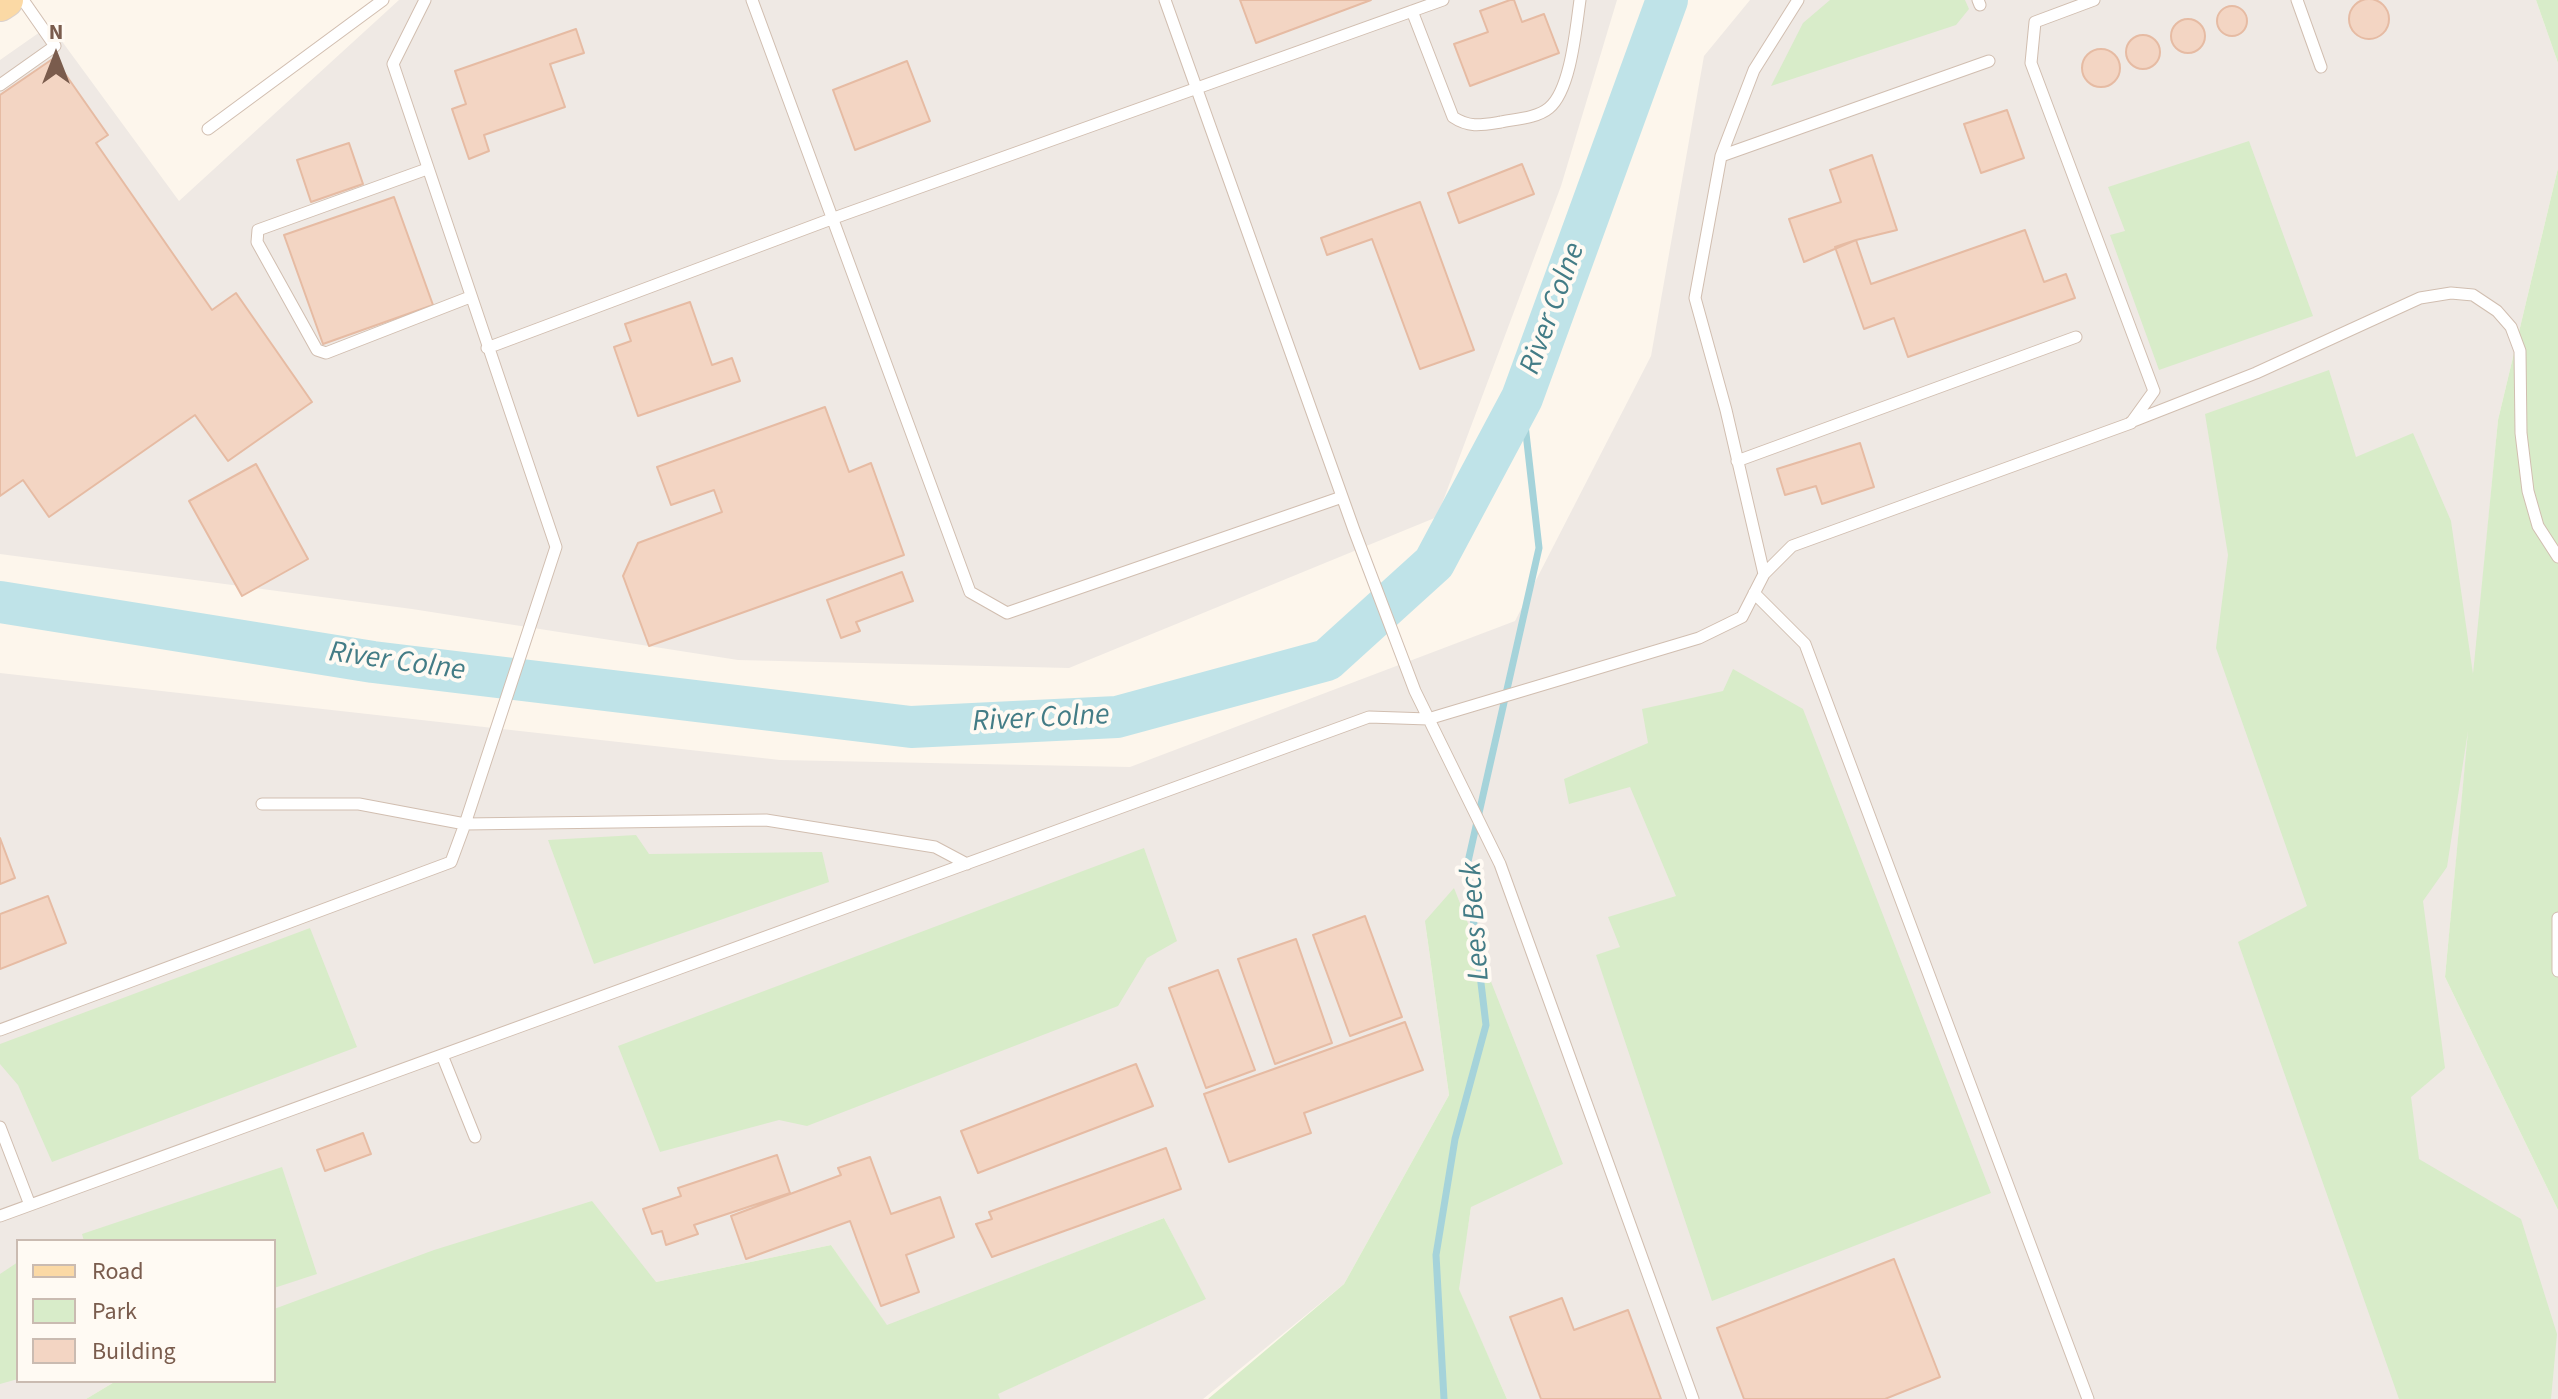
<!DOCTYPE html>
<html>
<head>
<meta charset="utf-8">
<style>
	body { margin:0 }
	#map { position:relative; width:2558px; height:1399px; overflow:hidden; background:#fdf6ec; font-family:"Source Sans 3",sans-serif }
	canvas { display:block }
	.legend { position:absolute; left:16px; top:1239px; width:260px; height:144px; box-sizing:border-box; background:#fffaf3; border:2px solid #cabbb1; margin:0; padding:10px 14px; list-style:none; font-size:24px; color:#7a5c4d }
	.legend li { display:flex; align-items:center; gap:16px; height:40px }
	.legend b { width:40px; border:2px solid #cabbb1 }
	.north { position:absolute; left:16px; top:16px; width:80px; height:80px; -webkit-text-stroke:6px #fffaf3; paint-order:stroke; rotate:0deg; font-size:22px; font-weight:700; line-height:32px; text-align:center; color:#7a5c4d }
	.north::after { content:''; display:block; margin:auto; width:28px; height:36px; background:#7a5c4d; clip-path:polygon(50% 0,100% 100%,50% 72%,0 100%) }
</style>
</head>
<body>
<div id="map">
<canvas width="2558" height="1399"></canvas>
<ul class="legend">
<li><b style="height:10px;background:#fbd9a5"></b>Road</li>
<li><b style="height:22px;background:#d8ecc9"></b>Park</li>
<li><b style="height:22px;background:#f3d5c3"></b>Building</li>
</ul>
<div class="north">N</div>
</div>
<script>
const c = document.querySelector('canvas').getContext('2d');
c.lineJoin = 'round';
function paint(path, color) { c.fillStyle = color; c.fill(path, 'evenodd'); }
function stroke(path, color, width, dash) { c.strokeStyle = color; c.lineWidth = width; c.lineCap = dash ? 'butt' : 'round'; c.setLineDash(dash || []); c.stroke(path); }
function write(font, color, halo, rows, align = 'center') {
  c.font = font + ' "Source Sans 3",sans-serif'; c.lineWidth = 8; c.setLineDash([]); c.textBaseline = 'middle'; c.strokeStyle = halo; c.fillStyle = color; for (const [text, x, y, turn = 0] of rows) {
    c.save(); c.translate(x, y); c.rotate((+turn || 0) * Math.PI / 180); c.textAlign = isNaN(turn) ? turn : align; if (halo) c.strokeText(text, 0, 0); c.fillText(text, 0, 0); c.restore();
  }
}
const industrial = new Path2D(`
	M399 0H1617L1561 186 1437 517 1069 668 738 660 412 609 0 554V60L50 25 179 201Z
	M1750 0H2536L2558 63V168L2498 420 2445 977 2558 1210V1399H1507L1458 1288 1471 1207 1425 921 1449 1095 1344 1284 1203 1399H1000L997 1394 1205 1299 1164 1218 887 1326 831 1245 656 1282 274 1311V1241H18V1381H116L86 1399H0V673L780 760 1130 767 1515 621 1651 356 1704 56Z`);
const green = new Path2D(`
	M1830 0H1965L1969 9 1956 25 1771 86 1803 23Z
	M2536 0H2558V63Z
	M2249 141 2313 316 2159 370 2110 235 2125 231 2108 187Z
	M2558 168V1210L2445 977 2468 731 2447 867 2423 901 2445 1068 2411 1097 2419 1159 2521 1219 2557 1334 2551 1399H2399L2238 942 2307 906 2216 648 2228 555 2205 414 2329 370 2356 457 2413 433 2451 521 2473 674 2498 420Z
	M1733 669 1803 709 1991 1193 1712 1301 1596 955 1620 947 1608 917 1676 896 1630 787 1569 804 1564 779 1648 743 1642 709 1723 691Z
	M636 835 649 854 822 852 829 882 594 964 548 840Z
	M1144 848 1177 941 1147 958 1118 1006 807 1126 779 1120 660 1152 618 1046Z
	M1454 888 1563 1164 1471 1207 1459 1289 1507 1399H1208L1344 1284 1449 1095 1425 921Z
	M310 928 357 1047 52 1162 18 1085 0 1064V1044Z
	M282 1167 317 1274 274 1288V1241H84L82 1234Z
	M592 1201 656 1282 831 1245 887 1325 1164 1218 1206 1299 998 1394 1000 1399H86L116 1381H274V1309L434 1250Z
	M18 1262V1379L0 1384V1274Z`);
const stream = new Path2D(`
	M1444 1399 1436 1255 1455 1139 1486 1025 1467 866 1539 548 1522 398`);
const river = new Path2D(`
	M0 602 373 662 911 727 1117 717 1327 660 1434 563 1522 398 1667 0`);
const building = new Path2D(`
	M2349 19a20 20 0 1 1 40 0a20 20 0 1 1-40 0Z
	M1240 0H1371L1256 43Z
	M1510 0H1514L1522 22 1544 14 1559 53 1470 86 1454 44 1488 32 1480 11Z
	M2217 21a15 15 0 1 1 30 0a15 15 0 1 1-30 0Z
	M2171 36a17 17 0 1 1 34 0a17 17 0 1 1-34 0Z
	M576 29 584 53 550 64 565 107 484 135 489 151 469 159 452 109 466 104 455 71Z
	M2126 52a17 17 0 1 1 34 0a17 17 0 1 1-34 0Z
	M2082 68a19 19 0 1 1 38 0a19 19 0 1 1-38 0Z
	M54 58 108 135 96 143 212 310 236 293 312 402 228 461 195 415 49 517 23 480 0 496V95Z
	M907 61 930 121 855 150 833 90Z
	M2007 110 2024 158 1981 173 1964 124Z
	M349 143 363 184 311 202 297 160Z
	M1872 155 1897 230 1856 240 1804 262 1789 219 1841 202 1830 170Z
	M1522 164 1534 194 1459 223 1448 193Z
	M394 197 433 305 323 344 284 235Z
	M1420 202 1474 350 1420 369 1372 239 1327 255 1321 238Z
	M2025 230 2044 282 2066 274 2075 298 1908 357 1894 318 1864 329 1835 247 1856 240 1871 284Z
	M690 302 712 365 732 358 740 381 638 416 614 347 631 341 625 324Z
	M825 407 849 472 871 463 904 555 649 646 623 576 638 543 722 512 714 490 671 505 657 467Z
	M1860 443 1874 487 1822 504 1816 486 1785 495 1777 469Z
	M256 464 308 559 242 596 189 501Z
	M902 572 913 601 856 622 860 631 841 638 827 600Z
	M0 838 15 878 0 884Z
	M48 896 66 943 0 969V914Z
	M1365 916 1402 1017 1350 1036 1313 935Z
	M1296 939 1332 1043 1275 1064 1238 959Z
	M1218 970 1255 1070 1206 1088 1169 988Z
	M1405 1022 1423 1070 1304 1113 1311 1133 1229 1162 1204 1094Z
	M1136 1064 1153 1106 978 1173 961 1131Z
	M363 1133 371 1154 325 1171 317 1150Z
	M1166 1148 1181 1189 992 1257 976 1224 992 1219 989 1212Z
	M777 1155 790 1193 694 1225 698 1234 666 1245 662 1231 652 1234 643 1209 681 1196 678 1188Z
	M870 1157 891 1214 940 1197 954 1237 906 1255 919 1292 881 1306 850 1221 746 1259 731 1216 841 1175 838 1168Z
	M1894 1259 1940 1377 1885 1399H1744L1717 1328Z
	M1562 1298 1574 1330 1628 1310 1661 1399H1541L1510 1317Z`);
const service = new Path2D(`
	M752 0 970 592 1007 613 1342 497
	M1165 0 1354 530 1415 691 1500 864 1693 1399
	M1978 0 1980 5
	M2297 0 2321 67
	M1412 11 1453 117C1469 128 1482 125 1501 122 1516 119 1537 118 1549 108 1571 90 1576 27 1580 0
	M0 85 55 46 23 0
	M208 129 383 0
	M1721 156 1989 61
	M427 169 258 230 257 242 317 350 326 353 470 297
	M487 348 834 218 1443 0
	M2131 422 2256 373 2420 298 2451 293 2473 295 2497 311 2511 327 2520 351 2521 433 2528 491 2538 526 2558 557
	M1737 461 2076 337
	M1764 574 1792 546 2131 423 2154 391 2031 63 2035 22 2094 0
	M1754 593 1805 644 2088 1399
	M262 804H359L465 824 556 547 393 64 425 0
	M2558 918V971
	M0 1030 451 862 465 824 766 820 935 847 967 864
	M442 1055 475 1137
	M0 1127 30 1205
	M0 1216 1369 717 1428 719 1699 638 1742 617 1764 574 1726 410 1695 298 1721 156 1754 70 1798 0`);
const primary = new Path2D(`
	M0 4 6 0`);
const waterNames = [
	["River Colne",1554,309,-70],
	["River Colne",397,663,8],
	["River Colne",1041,720,-3],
	["Lees Beck",1477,921,-94]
];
paint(industrial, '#efe9e4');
paint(green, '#d8ecc9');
stroke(stream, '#a5d3da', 7);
stroke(river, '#bfe3e8', 42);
paint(building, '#f3d5c3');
stroke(building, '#e6bba3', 2);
stroke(service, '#d1beb0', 13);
stroke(primary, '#dad1cd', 36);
stroke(service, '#fff', 11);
stroke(primary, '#fbd9a5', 34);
write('italic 30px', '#437c86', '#fffaf3', waterNames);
</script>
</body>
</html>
